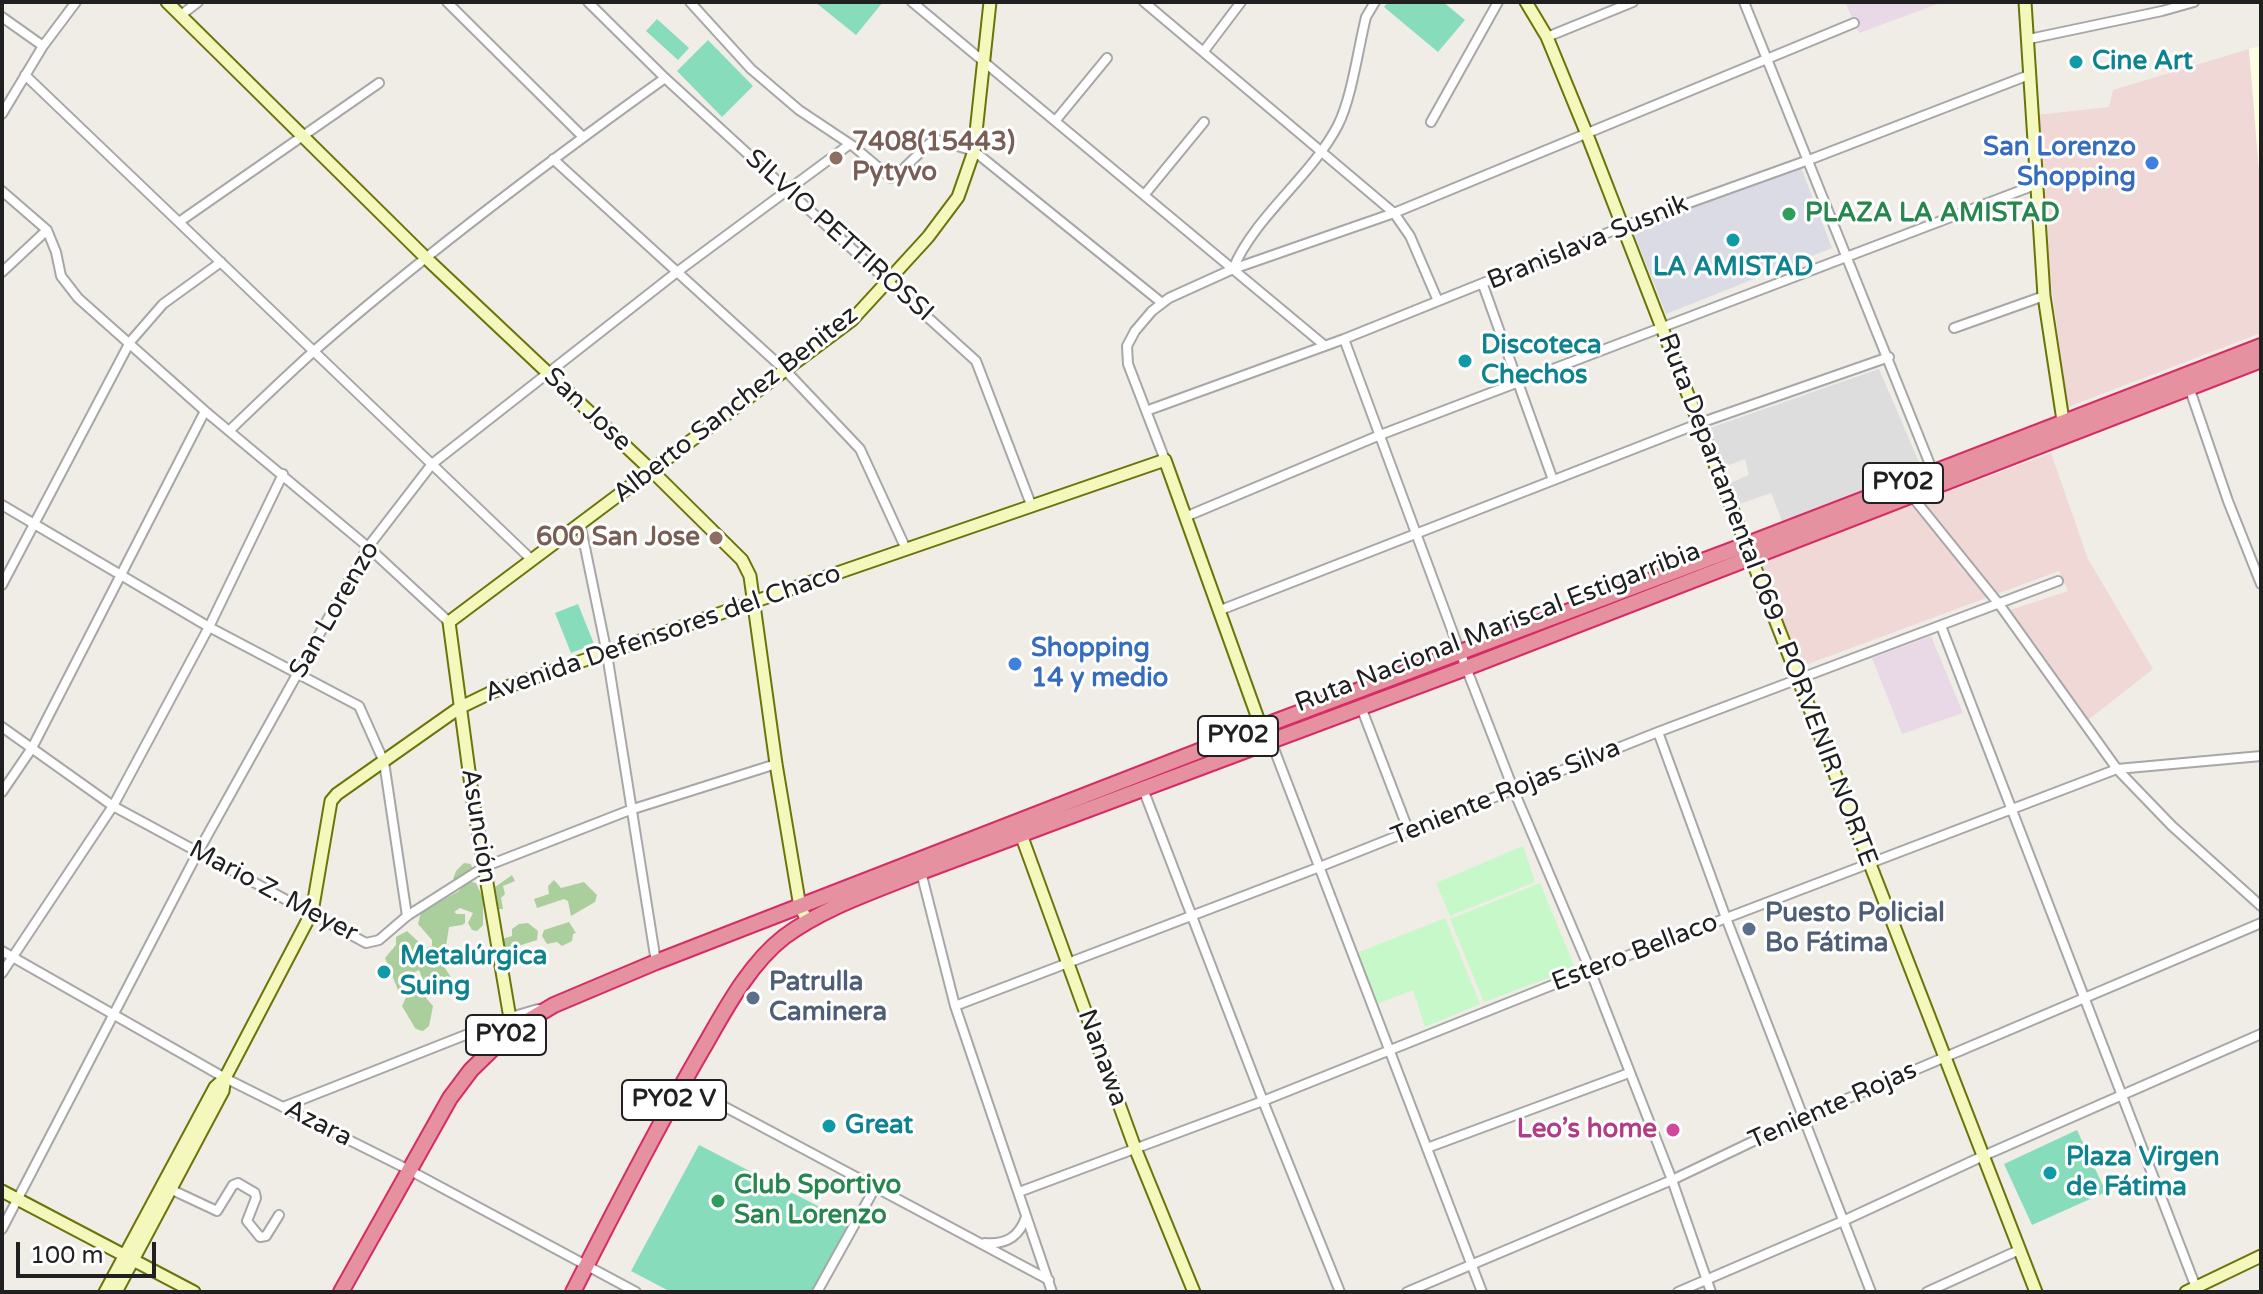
<!DOCTYPE html>
<html>
<head>
<meta charset="utf-8">
<style>
	body { margin:0 }
	#map { position:relative; width:2263px; height:1294px; overflow:hidden; background:#f0ede7; font-family:"Varela Round",sans-serif }
	canvas { display:block }
	.frame { position:absolute; inset:0; border:4px solid #202020; pointer-events:none }
	.scale { position:absolute; left:16px; top:1242px; width:140px; height:36px; box-sizing:border-box; border:4px solid #202020; border-top:0; padding-left:10px; font-size:24px; line-height:28px; white-space:nowrap; color:#202020; -webkit-text-stroke:6px #fff; paint-order:stroke }
</style>
</head>
<body>
<div id="map">
<canvas width="2263" height="1294"></canvas>
<div class="frame"></div>
<div class="scale">100 m</div>
</div>
<script>
const c = document.querySelector('canvas').getContext('2d');
c.lineJoin = 'round';
function paint(path, color) { c.fillStyle = color; c.fill(path, 'evenodd'); }
function stroke(path, color, width, dash) { c.strokeStyle = color; c.lineWidth = width; c.lineCap = dash ? 'butt' : 'round'; c.setLineDash(dash || []); c.stroke(path); }
function write(font, color, halo, rows, align = 'center') {
  c.font = font + ' "Varela Round",sans-serif'; c.lineWidth = 6; c.setLineDash([]); c.textBaseline = 'middle'; c.strokeStyle = halo; c.fillStyle = color; for (const [text, x, y, turn = 0] of rows) {
    c.save(); c.translate(x, y); c.rotate((+turn || 0) * Math.PI / 180); c.textAlign = isNaN(turn) ? turn : align; if (halo) c.strokeText(text, 0, 0); c.fillText(text, 0, 0); c.restore();
  }
}
const residential = new Path2D(`
	M1879 369 1922 469 1783 523 1771 493 1734 506 1730 483 1749 475 1745 459 1724 467 1707 429Z`);
const commercial = new Path2D(`
	M2249 49 2261 194V333L2068 407 2045 240 2036 115 2109 107 2113 90Z
	M2051 453 2088 559 2153 669 2088 720 2007 611 2068 591 2059 571 1800 667 1761 562Z`);
const industrial = new Path2D(`
	M1845 2H1943L1859 33Z
	M1931 636 1963 713 1902 734 1872 658Z`);
const education = new Path2D(`
	M2261 46V194L2249 49Z`);
const forest = new Path2D(`
	M464 863 471 864 473 872 468 881 476 883 483 898V925L477 931 472 930 468 923 473 913 460 908 454 912 457 914H465V923L462 925 449 927 443 965 454 982 450 989 439 990 423 980 419 970 415 972 420 991 433 1006 429 1026 423 1031 419 1030 415 1028 402 1006 407 995 398 990 385 958 396 945V937L407 931 425 948 432 946V940L418 924 421 912 459 891 464 883 453 879 456 871Z
	M512 875 515 881 503 886 505 894 501 898 503 909H499L495 887Z
	M554 880 561 888 584 882 597 895 595 902 571 916 568 901 564 899 537 908 534 899 549 894 548 886Z
	M569 922 576 933 573 934 572 941 562 946 557 942 547 944 542 936 544 930Z
	M528 923 538 931 537 940 506 950 502 939 512 936V929L519 924Z`);
const park = new Path2D(`
	M1523 846 1535 882 1450 916 1436 883Z
	M1540 883 1575 968 1484 1002 1450 919Z
	M1445 918 1480 1004 1425 1027 1413 990 1377 1004 1357 953Z`);
const pitch = new Path2D(`
	M815 2H883L856 35Z
	M1388 2H1443L1465 20 1438 52 1384 7Z
	M657 19 689 48 678 60 646 31Z
	M708 40 753 86 722 117 677 71Z
	M578 604 594 644 571 653 555 613Z
	M2077 1130 2106 1192 2032 1225 2004 1164Z
	M699 1145 851 1223 813 1292H671L631 1271Z`);
const plaza = new Path2D(`
	M1800 165 1832 248 1666 314 1633 231Z`);
const street = new Path2D(`
	M447 2 583 137
	M588 2 665 78 786 189 976 361 1032 507
	M690 2 751 69 799 110 853 146 891 178 897 175 934 139 974 151 1162 303
	M912 2 1324 345
	M1144 2 1394 213 1410 236 1438 301
	M1744 2 1933 472
	M181 15 198 2
	M2 17 43 46
	M1547 37 1633 2
	M2029 39 2162 11 2194 2
	M1204 51 1241 2
	M25 75 532 560
	M2 114 43 46 76 2
	M1056 120 1107 58
	M1431 122 1498 2
	M553 159 786 371 860 449 906 549
	M2 191 47 230 56 252 61 276 78 298 205 411 368 547 449 622
	M1145 194 1204 122
	M179 222 379 83
	M1233 269C1254 217 1312 176 1338 125 1352 97 1358 49 1366 17L1375 2
	M2 272 47 230
	M1483 285 1553 480
	M1954 328 2044 296
	M1344 339 1460 652 1514 791 1590 970 1672 1180 1711 1292
	M2190 390 2228 501 2261 584
	M1146 411 1344 339 1622 227 1814 158 2029 75
	M229 431C257 404 285 377 314 351 425 254 545 164 665 78
	M1165 460 1128 364 1127 346 1135 331 1152 311 1169 298 1233 269 1394 213 1854 23
	M1911 495 1999 604 2117 769 2172 826 2261 906
	M2 505 209 627 359 706 384 762 407 916
	M1185 517 1380 435 2035 185
	M580 523 607 654 656 962
	M2 585 130 342 163 304 221 262
	M1218 611 1700 423 1889 357
	M1941 626 2197 1290
	M1361 707 1409 832
	M2 727 113 806 366 943 379 940 407 916 484 867 630 810 776 764
	M1658 732 1726 918 1871 1292
	M1271 741 1482 1292
	M1143 789 1263 1101 1340 1292
	M2 792 32 748 205 411
	M921 872 955 1006 1052 1292
	M2 951 225 1078 409 1170 636 1292
	M2 973 113 806 209 627 283 474
	M955 1006 1317 868 1658 732 2058 581
	M682 1084 1049 1280
	M283 1107 511 1017 538 1009
	M1427 1148 1629 1073
	M170 1189 217 1211 233 1185 238 1183 255 1193 256 1198 247 1221 260 1237 266 1236 279 1215
	M1019 1192 1263 1101 1590 970 2117 769 2261 756
	M2 1229 198 852 368 547 432 464 677 272 850 144
	M985 1243C1006 1245 1019 1237 1026 1217
	M817 1292 876 1186
	M1407 1292 1672 1180 1804 1117 2261 923
	M1678 1292 1843 1221 1981 1157 2261 1034
	M1927 1292 2019 1250`);
const secondary = new Path2D(`
	M167 2 427 259 652 471 742 560 750 576 776 764 800 907 808 922
	M1526 2 1547 37 1586 132 2036 1292
	M2025 2 2044 296 2064 427
	M1019 829 1135 1148 1194 1292
	M512 1030 473 801 449 622 852 320 928 237 958 197 974 151 990 2
	M2 1191 194 1292
	M105 1292 215 1087 225 1078
	M116 1292 223 1091 225 1078 312 912 331 801 337 794 459 708 492 692 1165 460 1261 727
	M2186 1292 2261 1256`);
const highway = new Path2D(`
	M341 1292 450 1098 471 1070 512 1030 554 1005 656 962 1261 727 1745 545 2261 346
	M573 1292C614 1211 656 1129 702 1050 724 1012 748 965 784 937 824 907 875 891 921 872L1466 668 2261 360`);
const markers = [
	[2076,62,8,"#0f9aa8"],
	[836,158,8,"#8d6e63"],
	[2152,163,8,"#3f7fe0"],
	[1789,214,8,"#2e9e5b"],
	[1733,240,8,"#0f9aa8"],
	[1465,361,8,"#0f9aa8"],
	[716,538,8,"#8d6e63"],
	[1015,664,8,"#3f7fe0"],
	[1749,929,8,"#5c6f8a"],
	[384,972,8,"#0f9aa8"],
	[753,998,8,"#5c6f8a"],
	[829,1126,8,"#0f9aa8"],
	[1673,1130,8,"#d1479c"],
	[2050,1173,8,"#0f9aa8"],
	[718,1201,8,"#2e9e5b"]
];
const shields = [
	[1903,483,80],
	[1238,736,80],
	[506,1035,80],
	[674,1100,104]
];
const shieldNames = [
	["PY02",1903,483],
	["PY02",1238,736],
	["PY02",506,1035],
	["PY02 V",674,1100]
];
const cultureNames = [
	["Cine Art",2092,62],
	["LA AMISTAD",1733,268,"center"],
	["Discoteca",1481,346],
	["Chechos",1481,376],
	["Metalúrgica",400,957],
	["Suing",400,987],
	["Great",845,1126],
	["Plaza Virgen",2066,1158],
	["de Fátima",2066,1188]
];
const educationNames = [
	["7408(15443)",852,143],
	["Pytyvo",852,173],
	["600 San Jose",700,538,"right"]
];
const shopNames = [
	["San Lorenzo",2136,148],
	["Shopping",2136,178],
	["Shopping",1031,649,"left"],
	["14 y medio",1031,679,"left"]
];
const leisureNames = [
	["PLAZA LA AMISTAD",1805,214],
	["Club Sportivo",734,1186],
	["San Lorenzo",734,1216]
];
const streetNames = [
	["SILVIO PETTIROSSI",839,236,42],
	["Branislava Susnik",1588,243,-22],
	["Alberto Sanchez Benitez",736,405,-38],
	["San Jose",587,410,43],
	["Ruta Departamental 069 - PORVENIR NORTE",1767,600,69],
	["San Lorenzo",335,610,-60],
	["Ruta Nacional Mariscal Estigarribia",1498,628,-21],
	["Avenida Defensores del Chaco",663,634,-19],
	["Teniente Rojas Silva",1506,793,-22],
	["Asunción",478,826,81],
	["Mario Z. Meyer",273,892,28],
	["Estero Bellaco",1635,953,-21],
	["Nanawa",1102,1058,70],
	["Teniente Rojas",1833,1106,-24],
	["Azara",318,1124,27]
];
const serviceNames = [
	["Puesto Policial",1765,914],
	["Bo Fátima",1765,944],
	["Patrulla",769,983],
	["Caminera",769,1013]
];
const hotelNames = [
	["Leo’s home",1657,1130]
];
paint(residential, '#dedddd');
paint(commercial, '#f0d8d7');
paint(industrial, '#e9d9e6');
paint(education, '#fefee2');
paint(forest, '#abce9d');
paint(park, '#c6f8ca');
paint(pitch, '#87dcbc');
paint(plaza, '#dbdbe6');
stroke(street, '#a7a7a7', 12);
stroke(secondary, '#697508', 15);
stroke(highway, '#d62c65', 18);
stroke(street, '#fff', 8);
stroke(secondary, '#f4f8bd', 11);
stroke(highway, '#e591a0', 14);
for (const [x, y, r, color] of markers) { const dot = new Path2D(); dot.arc(x, y, r, 0, 2 * Math.PI); c.fillStyle = color; c.fill(dot); stroke(dot, '#fff', 3); }
for (const [x, y, w] of shields) { const box = new Path2D(); box.roundRect(x - w / 2, y - 20, w, 40, 6); c.fillStyle = '#fff'; c.fill(box); stroke(box, '#202020', 2); }
write('bold 24px', '#202020', null, shieldNames);
write('bold 26px', '#0d838f', '#fff', cultureNames, 'left');
write('bold 26px', '#785e54', '#fff', educationNames, 'left');
write('bold 26px', '#366cbe', '#fff', shopNames, 'right');
write('bold 26px', '#27864d', '#fff', leisureNames, 'left');
write('26px', '#202020', '#fff', streetNames);
write('bold 26px', '#4e5e75', '#fff', serviceNames, 'left');
write('bold 26px', '#b23c85', '#fff', hotelNames, 'right');
</script>
</body>
</html>
